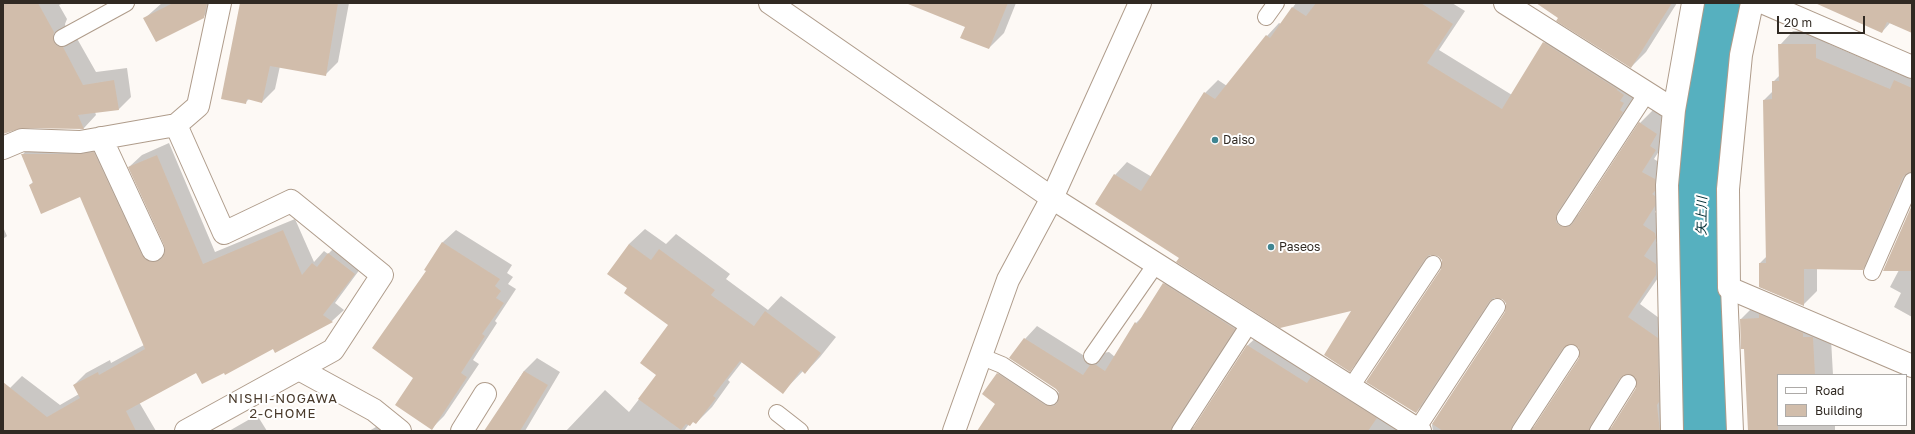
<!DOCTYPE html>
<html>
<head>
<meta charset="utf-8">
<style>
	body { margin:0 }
	#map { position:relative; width:1915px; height:434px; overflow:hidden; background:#fdf9f5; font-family:"Golos Text",sans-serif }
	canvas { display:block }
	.frame { position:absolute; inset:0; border:4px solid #312a23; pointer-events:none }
	.legend { position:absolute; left:1777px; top:374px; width:130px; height:52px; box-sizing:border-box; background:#fff; border:1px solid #adaaa7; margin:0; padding:5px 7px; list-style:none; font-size:12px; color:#312a23 }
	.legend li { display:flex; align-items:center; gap:8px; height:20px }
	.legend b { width:20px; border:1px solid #adaaa7 }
	.scale { position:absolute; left:1777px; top:16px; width:88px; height:18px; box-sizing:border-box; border:2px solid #312a23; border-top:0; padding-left:5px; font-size:12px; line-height:14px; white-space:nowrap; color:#312a23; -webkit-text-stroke:3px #fff; paint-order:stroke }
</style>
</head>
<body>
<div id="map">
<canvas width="1915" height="434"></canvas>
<div class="frame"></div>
<ul class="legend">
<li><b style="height:5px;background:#fff"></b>Road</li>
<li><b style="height:11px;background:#d1bdab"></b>Building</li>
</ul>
<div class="scale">20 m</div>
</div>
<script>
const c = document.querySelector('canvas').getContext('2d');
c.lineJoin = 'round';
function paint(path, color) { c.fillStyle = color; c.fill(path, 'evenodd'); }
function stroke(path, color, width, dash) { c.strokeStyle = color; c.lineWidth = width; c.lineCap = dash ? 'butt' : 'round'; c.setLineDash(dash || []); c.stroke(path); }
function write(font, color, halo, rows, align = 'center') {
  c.font = font + ' "Golos Text","Noto Sans JP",sans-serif'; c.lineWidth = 4; c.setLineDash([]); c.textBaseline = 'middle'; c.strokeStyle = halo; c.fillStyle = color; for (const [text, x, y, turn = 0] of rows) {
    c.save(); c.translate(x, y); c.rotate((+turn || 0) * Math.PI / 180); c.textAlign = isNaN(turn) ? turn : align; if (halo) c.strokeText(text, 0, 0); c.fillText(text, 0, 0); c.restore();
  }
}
const shadow = new Path2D(`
	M3 3H63L59 5 67 19 65 24 66 29 75 35 96 72 127 68 131 97 119 109 95 112 96 115 84 128 22 127 3 133Z
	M162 3H217L203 17 145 18Z
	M240 3H349L338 62 325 75 280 66 275 89 262 102 249 99 245 103Z
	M908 3H1016L1004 33 989 48 966 26Z
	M1296 3H1452L1465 11 1439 50 1512 95 1544 43 1557 30 1636 90 1632 97 1635 99 1572 213 1578 215 1640 123 1653 110 1669 121 1668 137 1654 159 1667 167V193L1655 212 1668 221V224L1656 243 1668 251 1669 262 1640 304 1670 326 1668 431H1433L1432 425 1506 312 1508 307 1503 298 1495 297 1428 400 1416 412 1443 260 1438 255 1431 254 1362 358 1350 370 1353 310 1180 257 1115 175 1127 162 1152 177 1205 93 1218 80 1227 86 1267 36 1279 23 1281 24ZM1570 343 1577 344 1582 353 1580 359 1535 427H1528L1523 417ZM1628 372 1634 374 1639 383 1637 388 1612 428 1606 427 1601 417Z
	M1557 3H1677L1646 52 1631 67 1560 17Z
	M1818 3H1912V32L1890 23 1882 32Z
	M1793 31H1829V44L1901 75 1909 67 1912 69V173L1876 255 1863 269 1817 268V291L1803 305 1760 287V263L1767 256 1764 100 1773 91V82L1780 75V45Z
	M35 142 92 143 158 249 164 251 166 250 165 244 129 167 142 155 169 143 215 252 295 219 314 262 324 251 328 254 341 241 366 261 335 303 344 310 332 321 275 352 273 348 225 371H197L139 402 156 431H8L3 427V387L10 388 22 376 60 405 79 394 74 385 86 373 110 360 111 363 144 345 81 196 30 185 34 181 23 154Z
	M1912 207V317L1894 307 1901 293 1890 287 1899 270Z
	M3 227 7 236 3 239Z
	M645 229 666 244 676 234 730 274 726 279 768 310 781 296 836 337 820 357 805 373 803 371 783 392 742 362 728 380 730 382 712 407 696 423 694 421 689 424 684 431H566L605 390 629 412 658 375 670 324 629 288V244Z
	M456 230 512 265 507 273 513 277 508 284 516 289 495 321 497 323 473 360 479 364 444 416 432 428 415 378 427 271 426 270 443 242Z
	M1176 271 1247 316 1188 427H1195L1248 345 1261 333 1426 429 1433 431H979L996 404 998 374 1011 361 1060 394 1025 339 1037 326 1094 362 1103 353 1109 352 1115 357 1136 323 1144 315 1164 284Z
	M1758 302 1830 321 1833 375H1778V425H1835V431H1749L1745 348 1741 319Z
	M537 358 560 372 525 431H485L524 371Z
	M257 415 267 431H229Z
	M388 420 394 431H369Z`);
const river = new Path2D(`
	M1705 431 1699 327 1704 93 1720 3`);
const building = new Path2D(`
	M3 3H38L54 32 53 37 54 42 57 46 63 47 83 85 114 80 119 110 78 115 84 129 22 128 3 134Z
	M173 3H207L204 18 156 42 143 18Z
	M240 3H338L326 76 270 66 262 103 247 99 246 104 221 99Z
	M909 3H1008L989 49 960 38 965 27 908 4Z
	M1316 3H1421L1453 24 1427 63 1502 109 1543 42 1617 89V90L1624 95 1620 101 1624 103 1620 110 1623 112 1557 213 1556 222 1560 226 1569 227 1573 223 1639 122 1657 134 1650 146 1656 150 1642 172 1655 179V191L1652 194 1655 196V206L1643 225 1655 233 1656 238 1644 256 1656 264V275L1628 317 1658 338 1659 402 1657 405 1660 431H1609L1636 388V378L1628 374 1620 378 1590 426 1589 431H1531L1579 358V348L1571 344 1563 348 1512 426 1511 431H1443L1432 424 1505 312 1506 303 1502 299 1493 298 1489 302 1416 413 1366 382 1441 269 1442 260 1438 256 1429 255 1425 259 1350 372 1324 355 1351 311 1280 328 1176 262 1179 258 1095 204 1114 174 1141 191 1204 92 1215 99 1266 35 1270 38 1292 7 1306 16Z
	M1536 3H1672L1631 68 1556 21 1558 18Z
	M1815 3H1912V33L1887 22 1882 33Z
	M1778 44H1816V58L1890 89 1894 80 1912 88V172L1907 173 1903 177 1863 270 1804 269V306L1759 287V263H1766L1763 100 1772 99V81H1779Z
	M94 152 142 255 146 260 152 262 159 261 163 257 165 251 164 245 128 167 157 155 203 264 283 230 302 275 312 263 317 267 328 253 355 274 323 315 333 322 275 353 273 349 225 375 224 373 202 384 196 373 126 411 136 431H3V382L47 417 80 398 73 385 98 372 99 375 145 349 80 197 41 214 29 185 33 183 21 154H80Z
	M1912 205V271H1883Z
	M442 242 500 279 495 286 501 291 496 298 504 303 482 334 485 336 461 373 467 377 432 430 395 405 413 378 372 348 426 271 424 270Z
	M629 244 651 260 659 249 715 290 711 295 754 326 765 311 821 353 805 374 801 370 783 394 740 361 713 396 716 398 696 424 693 422 690 426 686 424 681 430 638 399 656 375 640 363 668 325 624 293 627 288 607 274Z
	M1163 283 1235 329 1172 426 1171 431H977L995 404 982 394 997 373 1045 405 1054 406 1058 402 1059 393 1056 389 1009 358 1024 338 1083 375 1090 365H1096L1105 371 1135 322 1137 324Z
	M1759 314 1803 333V337H1813L1815 375H1778V431H1748L1744 349H1741L1740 319 1759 318Z
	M1247 345 1307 383 1311 377 1377 418 1368 431H1191Z
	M524 371 548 385 520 431H484Z`);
const lane = new Path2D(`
	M1266 17 1276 3
	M62 38 126 3
	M1565 218 1647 93
	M1872 272 1912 181
	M1729 288 1735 431
	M980 356 1002 365 1050 397
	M1092 356 1156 264
	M1351 387 1433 264
	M777 413 800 431
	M1417 429 1497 307
	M1180 431 1250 323
	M1520 431 1571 353
	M1598 431 1628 383`);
const street = new Path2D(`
	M770 3 1052 198 1420 431
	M1505 3 1674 110
	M1752 3 1741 55 1728 189 1729 288 1912 366
	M1764 3 1912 67
	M176 125 224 233 291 201 382 275 333 350 186 431
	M101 138 153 250
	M3 148 22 140 80 142 176 125 198 106 220 3
	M299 369 374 410 400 431
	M462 431 485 394
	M1672 431 1667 185 1674 110 1693 3`);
const secondary = new Path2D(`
	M954 431 1008 280 1052 198 1140 3`);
const markers = [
	[1215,140,4,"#3f8591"],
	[1271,247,4,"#3f8591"]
];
const poiNames = [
	["Daiso",1223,140],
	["Paseos",1279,247]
];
const waterNames = [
	["矢上川",1702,216,-89]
];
const neighbourhoodNames = [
	["NISHI-NOGAWA",283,399],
	["2-CHOME",283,414]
];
paint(shadow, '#0003');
stroke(river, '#56b0bf', 53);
paint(building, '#d1bdab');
stroke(lane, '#af9c8b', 18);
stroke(street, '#af9c8b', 24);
stroke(secondary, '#af9c8b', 24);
stroke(lane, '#fff', 16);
stroke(street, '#fff', 22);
stroke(secondary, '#fff', 22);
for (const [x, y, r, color] of markers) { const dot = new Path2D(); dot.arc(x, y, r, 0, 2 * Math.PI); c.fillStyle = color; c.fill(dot); stroke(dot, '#fff', 1.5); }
write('12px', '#312a23', '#fff', poiNames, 'left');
write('italic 13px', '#022f36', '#fff', waterNames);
c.letterSpacing = '1px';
write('13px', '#493a2b', '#fff', neighbourhoodNames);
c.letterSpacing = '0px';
</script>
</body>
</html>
